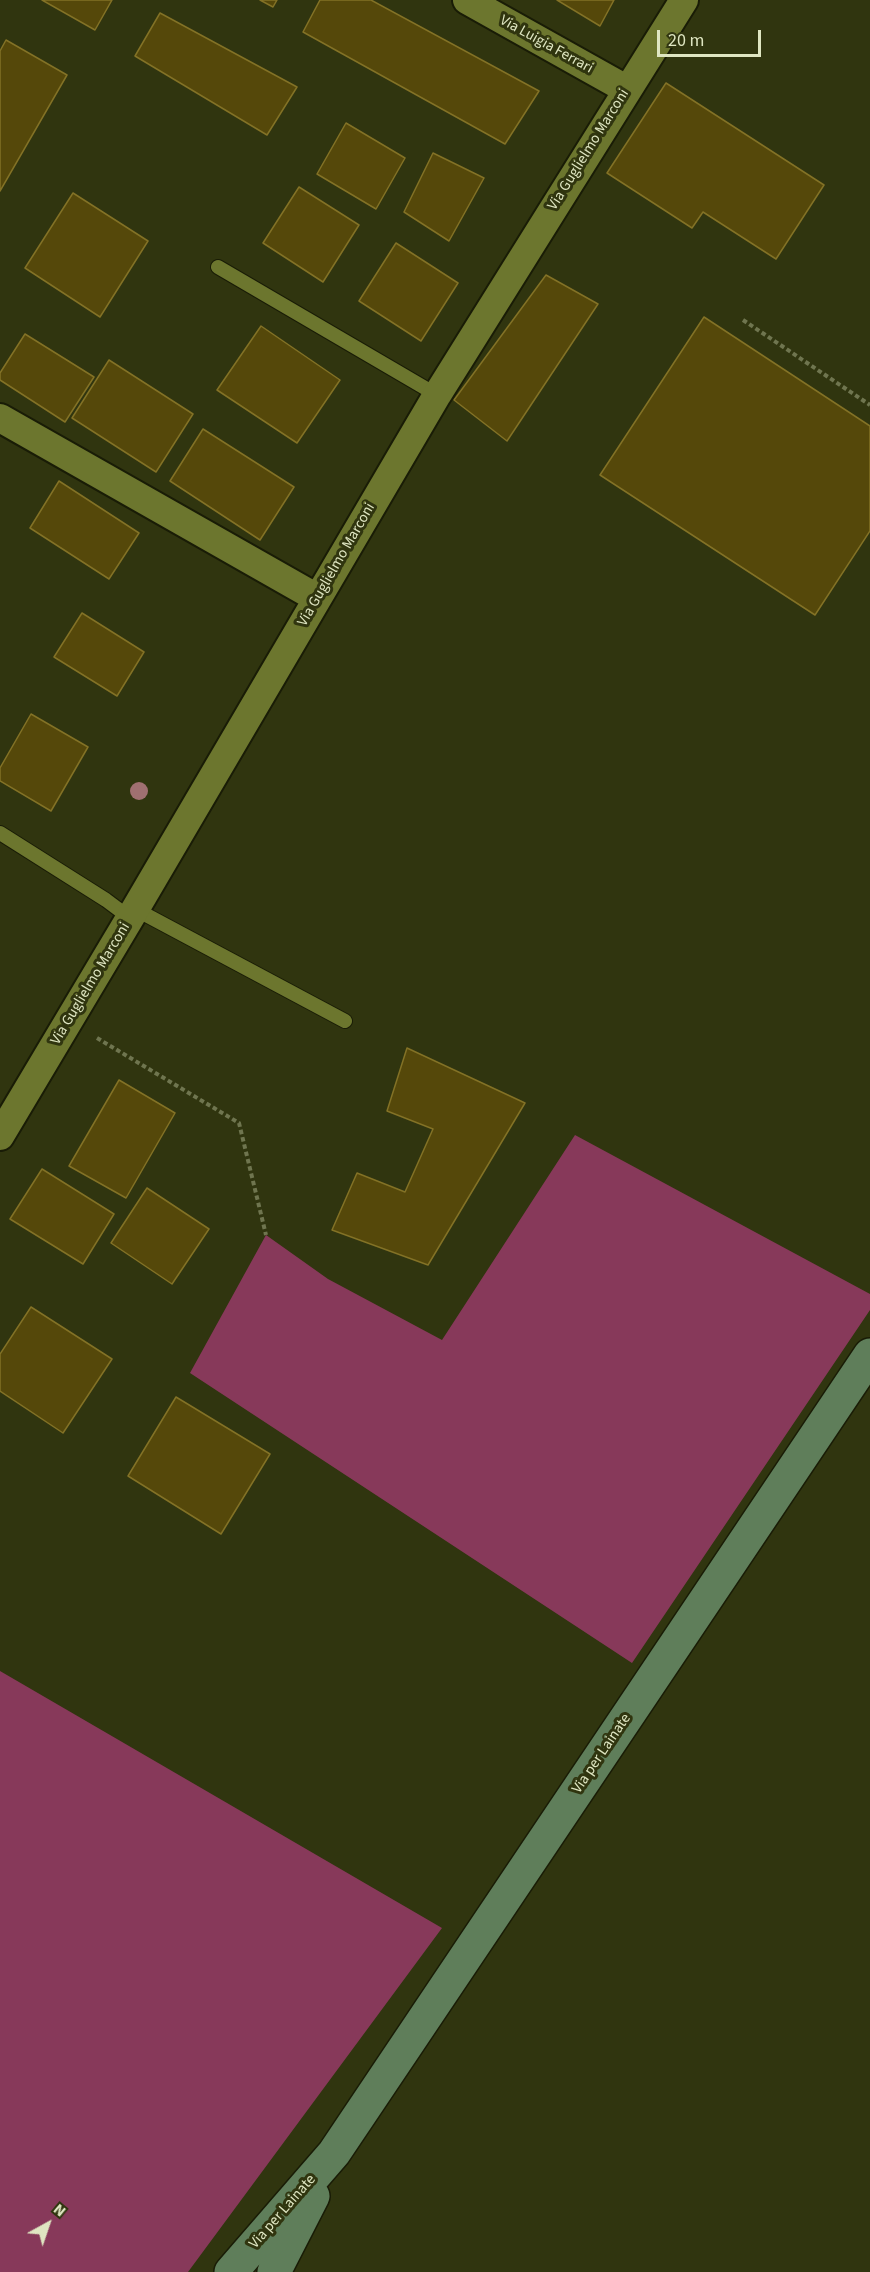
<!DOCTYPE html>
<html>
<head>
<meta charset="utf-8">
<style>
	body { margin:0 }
	#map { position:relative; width:870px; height:2272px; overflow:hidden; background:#30350f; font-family:"Source Sans 3",sans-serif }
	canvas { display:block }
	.north { position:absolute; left:18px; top:2194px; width:60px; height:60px; -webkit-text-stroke:4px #30350f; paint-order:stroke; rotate:40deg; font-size:16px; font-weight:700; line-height:24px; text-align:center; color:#dfe6c2 }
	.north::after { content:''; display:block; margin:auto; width:21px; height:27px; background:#dfe6c2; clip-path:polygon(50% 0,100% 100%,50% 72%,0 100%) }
	.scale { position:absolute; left:657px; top:30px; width:104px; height:27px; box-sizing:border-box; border:3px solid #dfe6c2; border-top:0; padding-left:8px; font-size:18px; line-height:21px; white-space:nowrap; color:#dfe6c2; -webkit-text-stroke:4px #30350f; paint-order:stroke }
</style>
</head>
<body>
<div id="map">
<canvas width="870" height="2272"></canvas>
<div class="north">N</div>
<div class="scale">20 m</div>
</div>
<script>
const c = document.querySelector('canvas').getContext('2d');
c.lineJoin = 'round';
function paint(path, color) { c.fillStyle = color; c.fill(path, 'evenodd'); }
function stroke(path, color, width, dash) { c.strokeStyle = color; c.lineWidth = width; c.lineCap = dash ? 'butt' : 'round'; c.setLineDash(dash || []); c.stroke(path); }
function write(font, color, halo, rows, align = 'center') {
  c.font = font + ' "Source Sans 3",sans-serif'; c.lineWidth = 6; c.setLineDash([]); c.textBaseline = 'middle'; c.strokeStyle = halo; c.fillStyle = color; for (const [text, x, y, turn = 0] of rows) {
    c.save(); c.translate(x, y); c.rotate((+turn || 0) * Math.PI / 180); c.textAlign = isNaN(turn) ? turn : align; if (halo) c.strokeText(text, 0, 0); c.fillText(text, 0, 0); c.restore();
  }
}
const green = new Path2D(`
	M575 1135 870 1294V1310L632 1663 190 1373 266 1235 328 1279 442 1340Z
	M0 1671 442 1928 188 2272H0Z`);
const building = new Path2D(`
	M42 0H112L95 30Z
	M260 0H277L273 7Z
	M320 0H371L539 91 505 144 303 32Z
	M557 0H614L600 26Z
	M160 13 297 87 267 135 135 56Z
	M6 40 67 75 0 191V51Z
	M666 83 824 185 776 259 703 212 692 228 607 173Z
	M346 123 405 158 376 209 317 174Z
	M433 153 484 178 449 241 404 212Z
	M299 187 359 225 323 282 263 243Z
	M73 193 148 241 100 317 25 268Z
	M396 243 458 283 421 341 359 301Z
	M546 275 598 304 507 441 454 400Z
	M704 317 870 426V531L815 615 600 475Z
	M261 326 340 380 297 443 217 390Z
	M25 334 94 377 65 422 0 380V373Z
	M109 360 193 414 156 472 72 418Z
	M203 429 294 487 260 540 170 481Z
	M59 481 139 533 109 579 30 528Z
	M82 613 144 652 117 696 54 657Z
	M31 714 88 747 51 811 0 781V768Z
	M407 1048 525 1103 428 1265 332 1230 357 1173 405 1192 433 1129 387 1111Z
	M119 1080 175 1113 126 1198 69 1166Z
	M42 1169 114 1214 83 1264 10 1219Z
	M147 1188 209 1229 172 1284 111 1243Z
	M31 1307 112 1359 63 1433 0 1391V1354Z
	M176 1397 270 1454 221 1534 128 1476Z`);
const path = new Path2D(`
	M743 320 870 405
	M97 1038 239 1123 266 1235`);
const lane = new Path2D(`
	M218 267 437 395
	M0 833 106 900 130 918
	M135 909 345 1021`);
const street = new Path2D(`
	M467 0 626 89
	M0 418 317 598
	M0 1136 130 918 437 395 684 0`);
const secondary = new Path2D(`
	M231 2272 334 2153 870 1355
	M274 2272 313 2196`);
const trees = [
	[139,791]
];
const streetNames = [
	["Via Luigia Ferrari",546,45,29],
	["Via Guglielmo Marconi",589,150,-58],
	["Via Guglielmo Marconi",337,565,-60],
	["Via Guglielmo Marconi",91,984,-59],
	["Via per Lainate",602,1754,-56],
	["Via per Lainate",283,2212,-49]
];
paint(green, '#87395a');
paint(building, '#55480a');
stroke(building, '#837226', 1.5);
stroke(lane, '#191c06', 16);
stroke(street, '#191c06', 32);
stroke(secondary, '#191c06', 36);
stroke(path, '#6f754f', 4, [4.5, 3]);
stroke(lane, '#6c762e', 14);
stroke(street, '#6c762e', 28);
stroke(secondary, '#5f7e5a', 33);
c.fillStyle = '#a07071';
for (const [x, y] of trees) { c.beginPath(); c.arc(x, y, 9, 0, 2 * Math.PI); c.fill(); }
write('15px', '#dfe6c2', '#30350f', streetNames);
</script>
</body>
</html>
